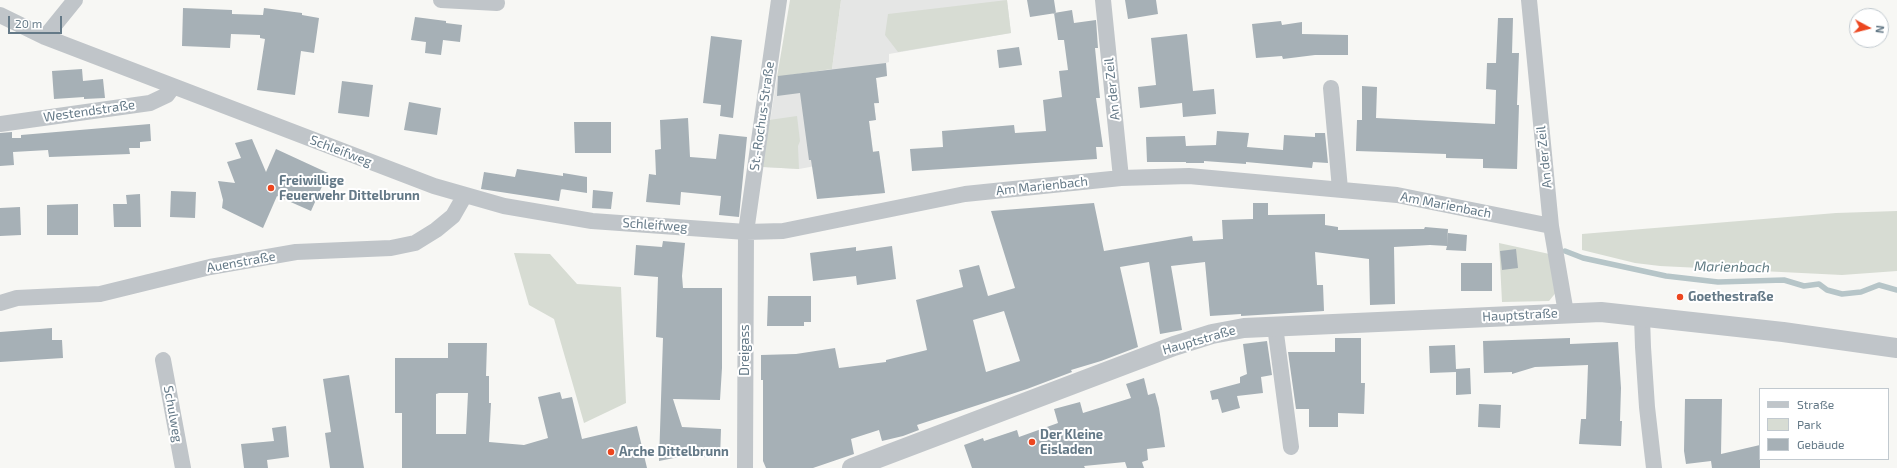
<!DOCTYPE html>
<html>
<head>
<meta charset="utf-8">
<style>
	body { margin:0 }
	#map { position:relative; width:1897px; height:468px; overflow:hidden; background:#f7f7f4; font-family:"Exo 2",sans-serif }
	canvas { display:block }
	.legend { position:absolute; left:1759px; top:388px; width:130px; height:72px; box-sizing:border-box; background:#fff; border:1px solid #c1c9cf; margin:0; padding:5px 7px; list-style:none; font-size:12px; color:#647987 }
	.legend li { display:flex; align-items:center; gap:8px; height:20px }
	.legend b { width:20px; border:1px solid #c1c9cf }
	.north { position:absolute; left:1849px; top:8px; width:40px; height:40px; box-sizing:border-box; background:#fff; border:1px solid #c1c9cf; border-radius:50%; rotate:97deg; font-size:11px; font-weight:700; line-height:16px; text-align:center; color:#647987 }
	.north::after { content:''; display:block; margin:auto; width:14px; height:18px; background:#ec461f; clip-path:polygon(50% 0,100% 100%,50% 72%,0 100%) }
	.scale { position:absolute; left:8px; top:16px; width:54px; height:18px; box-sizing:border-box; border:2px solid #647987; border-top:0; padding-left:5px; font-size:12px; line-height:14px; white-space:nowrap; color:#647987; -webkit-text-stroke:3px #fff; paint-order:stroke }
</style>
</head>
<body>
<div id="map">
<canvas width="1897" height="468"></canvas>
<ul class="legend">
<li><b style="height:5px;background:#c0c5c9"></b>Straße</li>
<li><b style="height:11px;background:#d7dcd3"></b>Park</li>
<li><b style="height:11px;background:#a6b0b6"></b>Gebäude</li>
</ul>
<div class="north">N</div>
<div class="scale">20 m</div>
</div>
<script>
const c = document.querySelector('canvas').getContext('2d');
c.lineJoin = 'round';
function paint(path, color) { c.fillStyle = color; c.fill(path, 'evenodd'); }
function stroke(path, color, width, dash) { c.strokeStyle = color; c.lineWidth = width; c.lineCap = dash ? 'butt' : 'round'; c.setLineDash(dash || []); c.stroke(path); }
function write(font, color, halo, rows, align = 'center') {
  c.font = font + ' "Exo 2",sans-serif'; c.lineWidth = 4; c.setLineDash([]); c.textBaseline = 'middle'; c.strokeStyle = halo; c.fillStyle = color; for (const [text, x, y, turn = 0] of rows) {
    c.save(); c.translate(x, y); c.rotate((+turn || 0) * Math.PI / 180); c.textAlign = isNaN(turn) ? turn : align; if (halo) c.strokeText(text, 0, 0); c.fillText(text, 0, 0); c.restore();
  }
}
const built = new Path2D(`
	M841 0H1007L1011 33 889 54V62L886 63 887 76 876 78 879 103 874 104 876 120 869 121 873 151H879L885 193 858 196 857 190 832 163 799 169 763 167 777 77 832 69Z`);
const green = new Path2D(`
	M790 0H841L832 69 777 77Z
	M1007 0 1011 33 898 52 885 35 888 14Z
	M797 116 800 141 798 146 799 169 763 167 769 120Z
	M1897 211V271L1842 275 1660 266 1635 263 1582 250V234L1836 213Z
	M1499 243 1554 255 1558 290 1549 301 1502 302Z
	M514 253 550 254 577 284 621 287 626 403 584 423 554 319 529 305Z`);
const stream = new Path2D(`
	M1565 251 1583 258 1666 276 1718 282 1784 280 1804 286 1819 284 1827 290 1842 294 1861 292 1879 285 1897 290`);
const building = new Path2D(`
	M1027 0H1054L1056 13 1030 17Z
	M1125 0H1156L1158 14 1128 19Z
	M183 8 232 10V14L263 15 264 8 302 13V15L319 18 314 53 301 51 295 95 257 90 265 39 260 38V35L231 34 230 48 182 46Z
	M1072 10 1074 23 1096 20 1098 48H1095L1100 98H1096L1103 147H1096L1097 159 912 171 910 149 943 147 942 131 1014 125 1015 133 1046 131 1043 100 1062 97 1059 71 1068 70 1064 40H1058L1054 13Z
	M415 17 446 21V23L462 25 460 42 443 40 441 55 425 53 426 42 411 40Z
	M1498 18H1513L1512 53H1519L1517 105H1519L1517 169 1483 168V159L1446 158V154L1356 151 1357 120H1362V86L1377 87 1376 118 1495 124 1496 90 1486 89 1487 63H1496Z
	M1281 21 1282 25 1302 22V34L1348 35V55H1315L1283 59 1282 56 1256 58 1252 24Z
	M1187 34 1193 91 1214 89 1216 114 1183 117 1182 103 1140 108 1138 87 1156 85 1151 38Z
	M711 36 742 40 733 118 720 116 721 105 703 103Z
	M1019 47 1022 65 999 68 997 50Z
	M886 63 887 76 876 78 879 103H874L876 120 869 121 873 152 879 151 885 193 817 199 811 160H809L800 93 777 96 778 76Z
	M82 69 83 81 103 79 105 98 84 99V97L54 99 52 71Z
	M342 81 373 85 369 117 338 113Z
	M409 102 441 108 437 135 404 130Z
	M688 118 690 157 716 159 719 134 747 137 739 217 719 215 721 196 681 192 680 205 646 202 649 174 656 175 655 150 661 149 660 120Z
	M574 122H611V153H575Z
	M150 124 151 141 140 142V148H129L130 154 49 157 48 150 13 152 14 165 0 166V133L12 132V138H21V135Z
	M1217 131 1249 133 1247 147 1283 150 1284 135 1315 137V133H1325L1328 163 1313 162 1312 168 1246 162V164L1204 161V163H1186V162H1147L1146 137 1185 136 1186 146 1216 145Z
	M252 139 266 172 276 149 328 173 311 211 277 196 263 228 222 208 223 200 218 181 235 183 227 162 241 158 235 143Z
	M517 169 563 176V173L587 177V193L561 189 562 183 559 201 481 189 484 172 515 177Z
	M593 190 613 192 611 209 592 208Z
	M171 191 196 192 195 218 170 217Z
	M140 194 141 227H114L113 204H127L126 195Z
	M1094 203 1104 251 1192 236 1193 241 1223 239 1222 220 1253 219V203H1268V215L1325 214V225L1338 227V230L1424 229 1425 227 1448 229 1447 246 1448 233 1467 235 1466 251 1446 250 1447 246 1430 245 1394 247 1395 304 1370 305 1369 259 1315 252 1317 285H1323L1324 311 1241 316V314L1210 316 1205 262 1171 266 1182 330 1160 334 1149 262 1120 267 1138 347 1101 361 1071 370 1072 372 1027 389 917 425 919 430 903 436 882 441 879 430 851 439 854 454 813 468H766L763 461V380H761V355L796 354 835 348 839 368 886 362V360L927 350 916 300 963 287 959 270 979 265 988 296 1015 288 991 211ZM1004 311 1020 361 986 372 973 320Z
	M78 204V235H47V205Z
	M20 207 21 235 0 236V208Z
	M663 241 685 243 682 276 683 288H722V368L720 400 673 399 682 427 721 429 720 458 684 456 659 461 663 338 656 337 658 277 634 275 636 245 662 247Z
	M892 246 896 279 857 285 856 276 813 281 810 253 856 247V251Z
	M1516 249 1518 268 1502 270 1500 251Z
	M1461 263H1492V291H1461Z
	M768 296H811V322H804V326H767Z
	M52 328V340H62L63 358 0 362V332Z
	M1335 338H1361V383H1365L1364 414 1338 413V427H1309V409H1296L1288 352H1335Z
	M1570 338V344L1618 342 1621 388 1620 421H1622L1621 446 1579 444 1581 419H1586L1588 365 1535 367 1512 374V372L1484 373 1483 341Z
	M1267 341 1272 375 1261 377 1263 393 1237 396 1240 408 1222 413 1218 399 1212 400 1210 391 1240 383V377L1247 374 1243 344Z
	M448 343H487L486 376H489V403H491L489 442 524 445 548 438 538 397 560 392 562 399 572 397 582 439 637 426 647 468H402V413H395V358H448ZM439 393H468L466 434H436V394Z
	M1455 345 1456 369 1470 368 1471 394 1456 395V372L1430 373 1429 346Z
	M349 375 364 468H330L325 433 331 432 323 379Z
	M1144 378 1148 395 1155 393 1159 408 1165 447 1147 449 1148 460 1142 462 1144 468H1127L1125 462 1084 466 1085 468H972L964 445 983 438 984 441 1017 430 1019 437 1058 423 1054 409 1080 402 1083 413 1131 398 1126 384Z
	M1685 399H1722L1721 454 1760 445V468H1712L1711 461 1686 464 1684 451Z
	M1479 404 1501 405 1500 428 1478 427Z
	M286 426 289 457 267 460 268 468H244L241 444 274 441 272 428Z`);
const minor = new Path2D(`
	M441 0 497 3
	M1103 0 1121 178
	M1529 0 1551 226 1566 313
	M0 15 45 37 434 186 504 206 592 221 746 232 783 231 965 194 1121 178 1189 176 1397 195 1551 226
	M45 37 75 0
	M1331 88 1340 189
	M0 124 150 103 167 95 173 87
	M0 303 17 298 100 294 210 267 296 252 391 248 415 243 436 230 453 216 465 195
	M1642 317 1643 347 1647 407 1654 468
	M1275 326 1291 447
	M163 360 183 468
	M745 468 746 232 779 0`);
const tertiary = new Path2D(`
	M852 468 1174 346 1212 334 1244 328 1601 312 1783 332 1897 348`);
const markers = [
	[271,188,4,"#ec461f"],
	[1680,297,4,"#ec461f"],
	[1032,442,4,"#ec461f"],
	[611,452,4,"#ec461f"]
];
const streetNames = [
	["An der Zeil",1112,89,-96],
	["Westendstraße",89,111,-8],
	["St.-Rochus-Straße",762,116,-82],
	["Schleifweg",341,151,21],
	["An der Zeil",1544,157,-96],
	["Am Marienbach",1042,186,-6],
	["Am Marienbach",1446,205,11],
	["Schleifweg",655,225,4],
	["Auenstraße",241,262,-10],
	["Hauptstraße",1520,315,-3],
	["Hauptstraße",1199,340,-16],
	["Dreigass",745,350,-90],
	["Schulweg",173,414,80]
];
const poiNames = [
	["Freiwillige",279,181],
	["Feuerwehr Dittelbrunn",279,196],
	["Goethestraße",1688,297],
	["Der Kleine",1040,435],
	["Eisladen",1040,450],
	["Arche Dittelbrunn",619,452]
];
const waterNames = [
	["Marienbach",1732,267,1]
];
paint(built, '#e5e6e5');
paint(green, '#d7dcd3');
stroke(stream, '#b6c5c8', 5.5);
paint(building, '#a6b0b6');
stroke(minor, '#c0c5c9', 16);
stroke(tertiary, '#c0c5c9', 20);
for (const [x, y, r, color] of markers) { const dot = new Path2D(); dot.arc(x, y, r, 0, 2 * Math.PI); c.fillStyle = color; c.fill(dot); stroke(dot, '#fff', 1.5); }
write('13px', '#647987', '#fff', streetNames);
write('bold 13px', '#647987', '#fff', poiNames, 'left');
write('italic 14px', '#607b83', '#fff', waterNames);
</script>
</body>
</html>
